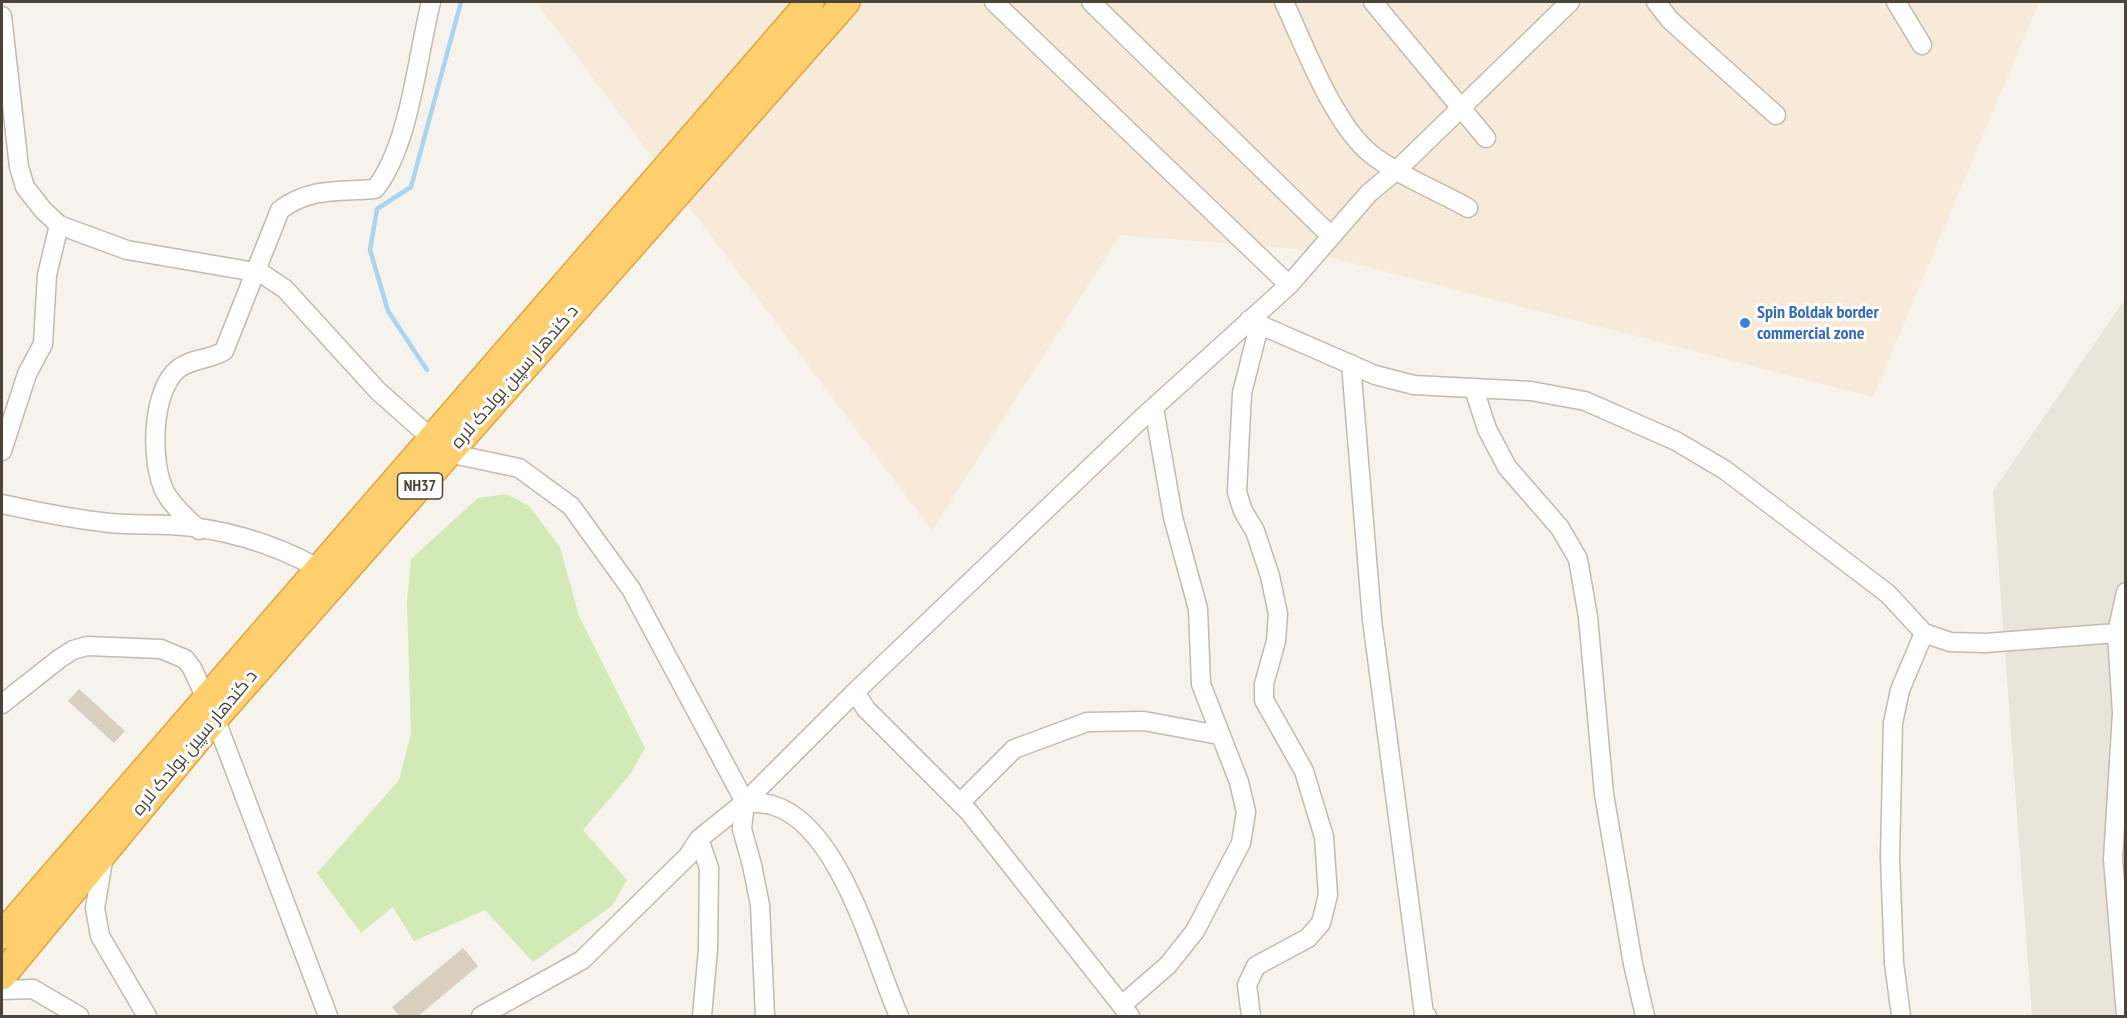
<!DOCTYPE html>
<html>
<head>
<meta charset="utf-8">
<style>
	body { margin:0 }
	#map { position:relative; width:2127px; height:1018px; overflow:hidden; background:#f6f3ec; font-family:"PT Sans Narrow",sans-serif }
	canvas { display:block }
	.frame { position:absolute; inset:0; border:3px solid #4b4439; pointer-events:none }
</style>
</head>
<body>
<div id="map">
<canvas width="2127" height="1018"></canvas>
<div class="frame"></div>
</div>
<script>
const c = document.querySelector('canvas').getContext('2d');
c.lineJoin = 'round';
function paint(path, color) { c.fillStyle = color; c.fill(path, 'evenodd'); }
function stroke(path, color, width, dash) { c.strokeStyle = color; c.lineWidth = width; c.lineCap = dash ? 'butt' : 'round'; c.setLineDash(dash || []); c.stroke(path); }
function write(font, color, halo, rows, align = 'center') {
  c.font = font + ' "PT Sans Narrow",Cairo,sans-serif'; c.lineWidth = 6; c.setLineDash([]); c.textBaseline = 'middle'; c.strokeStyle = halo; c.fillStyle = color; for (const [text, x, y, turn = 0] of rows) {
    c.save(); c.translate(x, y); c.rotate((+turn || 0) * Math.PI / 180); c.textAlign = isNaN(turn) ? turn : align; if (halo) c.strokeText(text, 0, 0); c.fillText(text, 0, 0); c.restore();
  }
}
const residential = new Path2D(`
	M2125 299V1016H2032L1993 491Z`);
const commercial = new Path2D(`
	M536 2H2039L1873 397 1297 249 1120 235 932 531Z`);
const green = new Path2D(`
	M506 494 529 506 560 547 579 616 645 748 631 773 583 830 627 880 612 906 533 962 485 910 414 941 393 907 361 933 317 873 399 780 411 734 407 601 411 559 478 498Z`);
const stream = new Path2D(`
	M427 370 388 311 370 250 377 209 411 187 461 2`);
const building = new Path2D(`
	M79 689 125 731 114 743 68 701Z
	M463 948 478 966 417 1017H400L392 1007Z`);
const minor = new Path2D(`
	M994 2 1289 285
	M1091 2 1331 236
	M1284 2C1304 45 1334 125 1371 154 1394 173 1440 192 1468 208
	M1373 2 1486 138
	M1656 2 1670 20 1776 115
	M1896 2 1922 45
	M2 16 19 167 25 187 43 210 59 225 127 250 261 273 285 289 378 391 448 453 519 468 571 506 631 589 745 802 742 829 752 865 760 905 765 1016
	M1249 320 1375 375 1414 385 1531 391 1585 401 1676 441 1725 470 1888 594 1924 633 1950 642 1985 643 2117 633
	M1351 364 1372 620 1424 1014 1427 1016
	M1474 389 1487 429 1507 467 1560 528 1578 559 1588 617 1604 794 1633 964 1645 1016
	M2 451 27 374 43 344 47 275 59 225
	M2 504C38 512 73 519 110 523 130 525 150 524 170 525 222 528 272 543 318 568
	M199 530C187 518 173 507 165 492 150 463 151 391 178 369 192 358 210 360 224 351L280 210C310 187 339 192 375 189 410 145 417 57 431 2
	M2126 592 2117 633 2122 713 2113 859 2126 1016
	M855 692 866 709 969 812 1130 1016
	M2 704 59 659 73 650 87 646 161 649 185 659 192 668 215 718 328 1016
	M745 802C754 803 764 803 772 805 841 825 873 958 899 1016
	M960 803 1014 749 1087 722 1144 721 1219 735
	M699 839 709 868 708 949 702 1016
	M104 855 95 908 100 936 147 1016
	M2 990 33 989 79 1016
	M1122 1005 1168 965 1195 931 1241 843 1246 812 1239 782 1201 684 1198 609 1173 517 1154 408
	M481 1016 582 960 688 856 699 839 745 802 855 692 1141 419 1289 285 1369 193 1398 169 1570 2
	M1251 1016 1247 985 1256 966 1308 938 1321 923 1328 895 1324 837 1304 771 1264 700V684L1276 641 1278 614 1270 576 1255 531 1243 511 1237 492 1242 393 1259 326
	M1901 1016 1894 963 1890 857 1893 723 1900 690 1924 633`);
const highway = new Path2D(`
	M2 935 810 2
	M2 976 215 718 846 2`);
const markers = [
	[1745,323,6,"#3f7fe0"]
];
const shields = [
	[420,486,45]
];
const shieldNames = [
	["NH37",420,486]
];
const shopNames = [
	["Spin Boldak border",1757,313],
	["commercial zone",1757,334]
];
const streetNames = [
	["د کندهار سپین بولدک لاره",515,377,-49],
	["د کندهار سپین بولدک لاره",195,743,-50]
];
paint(residential, '#eae5da');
paint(commercial, '#f7ead8');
paint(green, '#d2eab5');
stroke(stream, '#a9d4f2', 4.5);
paint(building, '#d8cfc1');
stroke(minor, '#c2bbae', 21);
stroke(highway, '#e0a43c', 30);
stroke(minor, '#fff', 18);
stroke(highway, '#ffcf6e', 27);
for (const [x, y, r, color] of markers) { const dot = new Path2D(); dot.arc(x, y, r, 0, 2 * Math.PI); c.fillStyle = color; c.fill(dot); stroke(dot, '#fff', 2); }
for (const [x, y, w] of shields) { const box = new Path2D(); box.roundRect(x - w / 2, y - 13, w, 26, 4.5); c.fillStyle = '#fff'; c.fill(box); stroke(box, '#4b4439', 1.5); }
write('bold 16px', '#4b4439', null, shieldNames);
write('bold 18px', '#366cbe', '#fff', shopNames, 'left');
write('18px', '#4b4439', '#fff', streetNames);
</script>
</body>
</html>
